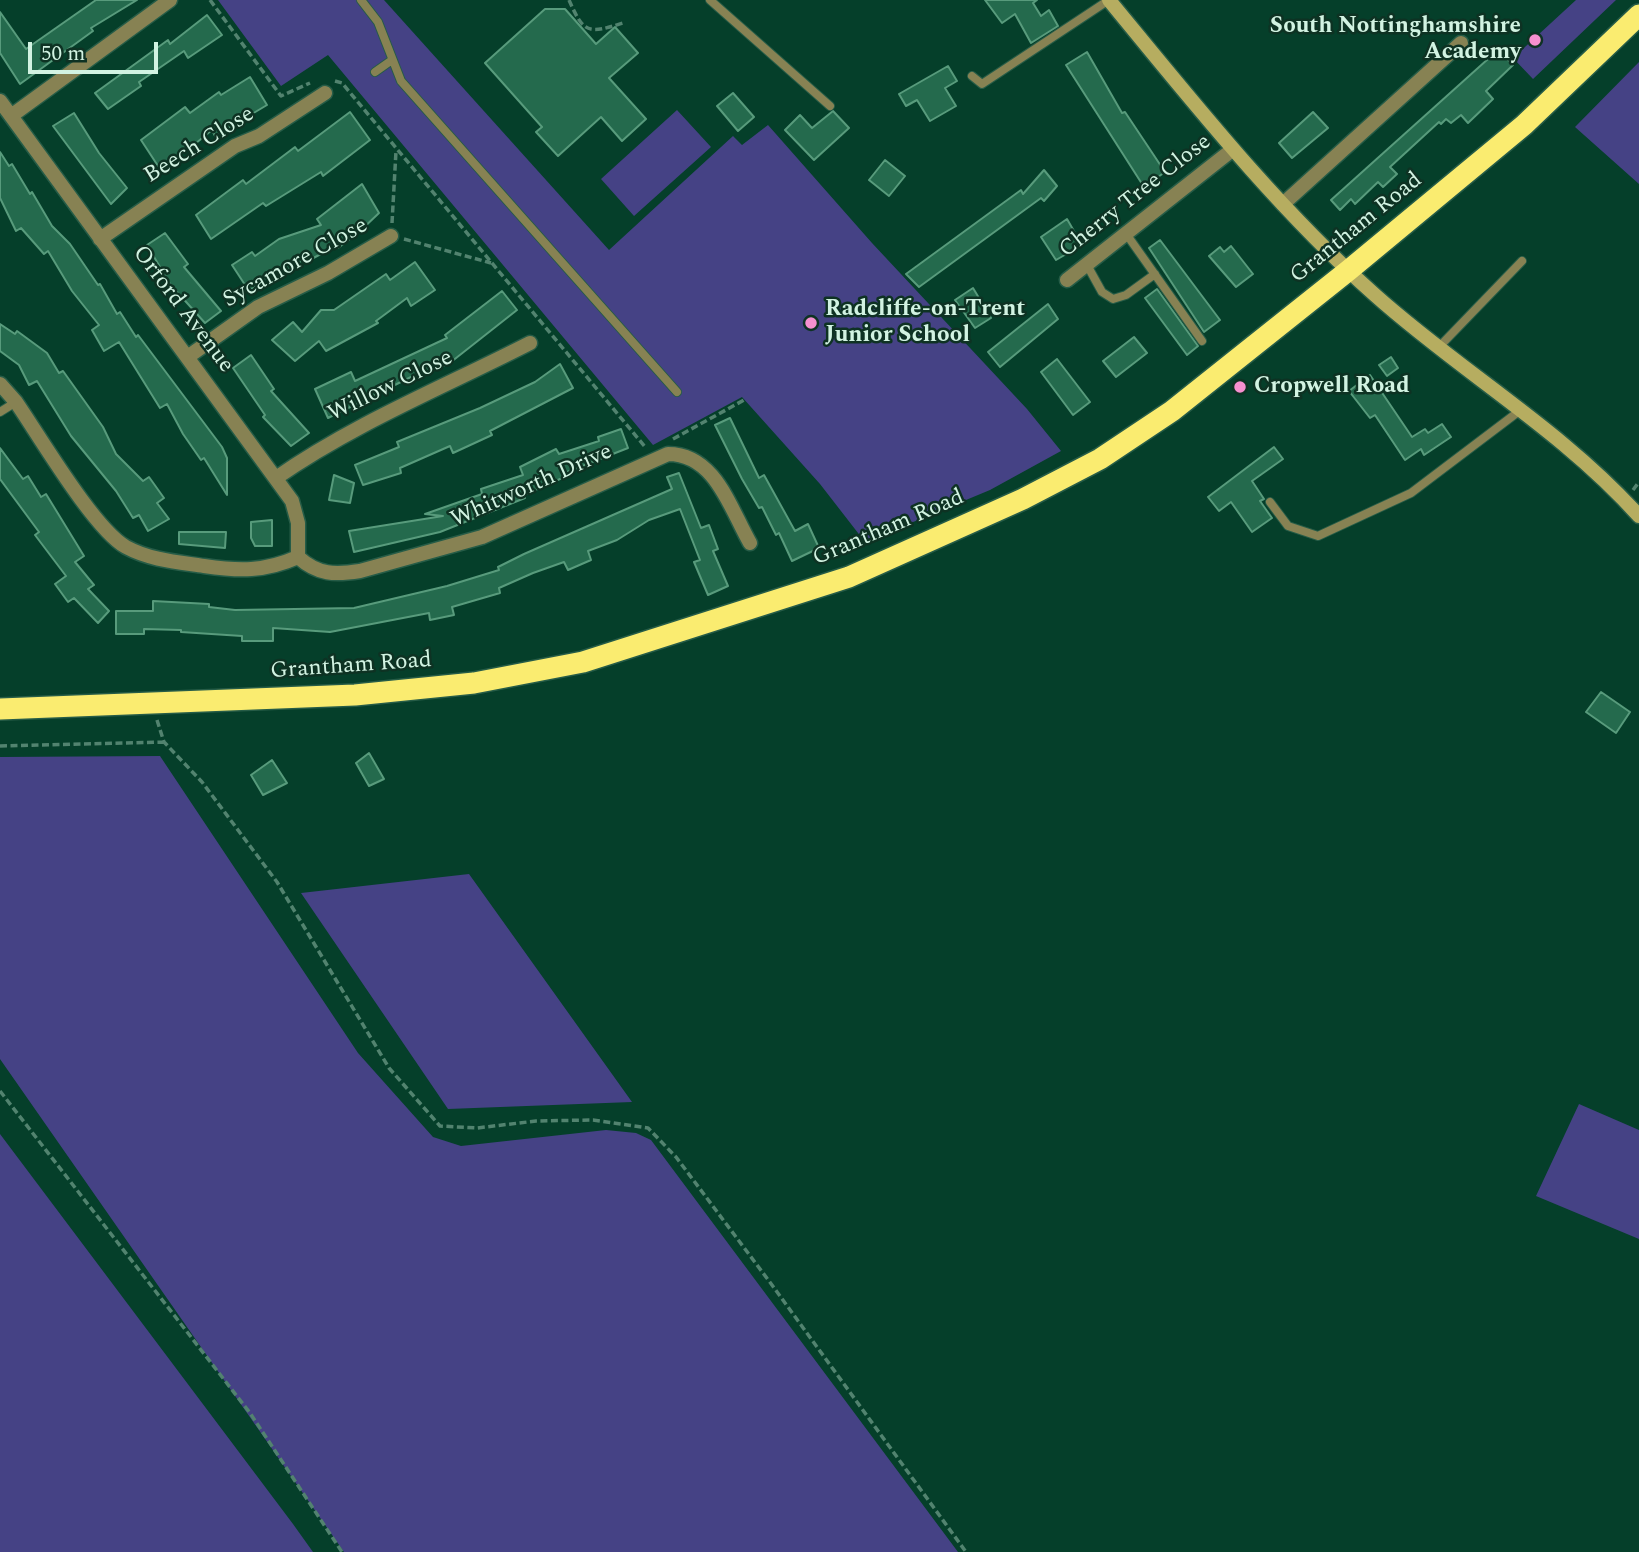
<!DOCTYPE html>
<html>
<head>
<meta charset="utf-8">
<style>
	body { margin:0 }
	#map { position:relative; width:1639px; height:1552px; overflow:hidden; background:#053f2a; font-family:Spectral,serif }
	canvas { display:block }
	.scale { position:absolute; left:28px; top:42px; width:130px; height:32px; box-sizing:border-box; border:4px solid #d2f3e2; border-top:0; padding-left:9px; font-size:21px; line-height:24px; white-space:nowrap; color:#d2f3e2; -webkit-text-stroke:5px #0e3223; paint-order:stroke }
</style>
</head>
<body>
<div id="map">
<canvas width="1639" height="1552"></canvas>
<div class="scale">50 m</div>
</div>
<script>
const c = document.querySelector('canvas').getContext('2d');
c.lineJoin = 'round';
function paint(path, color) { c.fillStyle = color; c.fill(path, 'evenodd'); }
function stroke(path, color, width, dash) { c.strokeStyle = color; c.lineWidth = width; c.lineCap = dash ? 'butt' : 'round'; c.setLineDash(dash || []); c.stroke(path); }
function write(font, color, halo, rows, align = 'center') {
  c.font = font + ' Spectral,serif'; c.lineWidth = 5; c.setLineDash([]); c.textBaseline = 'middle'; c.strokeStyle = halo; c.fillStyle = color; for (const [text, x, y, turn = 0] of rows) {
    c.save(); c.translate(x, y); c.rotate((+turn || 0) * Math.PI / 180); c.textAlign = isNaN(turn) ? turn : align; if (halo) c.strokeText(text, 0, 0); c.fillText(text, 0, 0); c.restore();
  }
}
const green = new Path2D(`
	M218 0H384L609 250 733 136 742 145 768 125 872 243 1027 409 1061 451 990 490 865 542 820 484 742 397 653 445 328 55 281 86Z
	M1576 0H1616L1533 79 1513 58Z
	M1639 62V184L1575 127Z
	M677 110 711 147 634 216 601 179Z
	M160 756 358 1053 433 1137 461 1146 606 1130 636 1133 651 1140 958 1552H344L0 1059V757Z
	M469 874 632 1102 448 1109 301 893Z
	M1579 1104 1639 1130V1239L1536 1196Z
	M0 1134 293 1524 313 1552H0Z`);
const building = new Path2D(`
	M96 0H137L91 28 93 31 20 84 0 53V12L26 49Z
	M985 0H1037L1033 3 1041 16 1049 10 1058 26 1031 43 1015 14 1002 23Z
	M545 9H565L596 44 615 27 638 53 609 78 646 119 622 141 601 117 558 156 536 132 542 127 485 63Z
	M207 15 222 35 188 58 184 51 139 82 141 86 108 109 95 93 168 40 170 44Z
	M1498 50 1513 65 1486 91 1493 99 1468 123 1461 115 1451 123 1446 119 1441 124 1439 122 1390 167 1397 174 1383 187 1378 182 1355 204 1351 199 1340 210 1331 200Z
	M1087 52 1122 113 1125 112 1165 172 1144 187 1066 65Z
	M948 66 957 81 945 88 956 106 930 121 917 100 906 106 899 94Z
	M250 77 267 105 215 136 212 130 190 148 158 166 141 140 185 107 190 113 219 92 221 95Z
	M733 93 754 117 738 131 717 106Z
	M833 111 849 128 814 160 785 130 800 115 812 128Z
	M350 112 370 140 323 176 321 172 266 206 263 203 211 239 196 215 243 180 246 184 295 147 298 151Z
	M1313 112 1328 128 1292 158 1279 143Z
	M74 113 99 153 127 188 111 204 53 126Z
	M0 152 9 166 12 164 30 194 32 192 52 226 70 244 98 285 100 284 117 314 120 312 136 337 138 335 222 447 227 458V495L204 458 201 460 183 434 167 404 160 408 119 342 104 351 92 330 99 325 72 291 48 251 44 254 21 228 16 231 0 198Z
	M885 160 905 176 889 196 869 180Z
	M1044 170 1057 186 1044 201 1041 198 919 287 906 274 1021 190 1023 194Z
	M362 184 379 213 358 233 338 248 336 246 304 263 303 260 278 276 275 272 249 291 232 265 252 252 255 256 279 239 321 225 317 219Z
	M1067 219 1082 245 1056 260 1041 237Z
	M165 233 188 264 184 267 221 311 205 323 170 284 147 245Z
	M1160 240 1220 320 1204 332 1149 248Z
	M1231 246 1253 274 1236 287 1209 256 1220 247 1224 252Z
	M415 262 435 290 411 306 407 298 376 321 378 323 326 351 319 341 295 361 272 340 293 322 302 332 321 310H334L386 274 390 280Z
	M973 288 991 318 975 328 955 300Z
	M1157 289 1198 346 1187 355 1145 298Z
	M502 291 517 310 451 362 413 380 411 377 328 418 315 389 351 372 355 381 447 338 445 335Z
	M1048 304 1058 319 1000 367 988 352Z
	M0 324 15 334 17 331 47 353 59 373 63 371 103 427 116 454 143 481 149 477 164 498 157 503 169 519 148 531 139 515 133 518 116 491 71 436 37 381 29 385 19 365 0 351Z
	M1134 337 1147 353 1116 377 1103 361Z
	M251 355 274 389 271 391 309 433 291 446 263 417 265 415 233 368Z
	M1391 357 1398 368 1387 376 1379 365Z
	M1057 359 1090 402 1073 415 1041 372Z
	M560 364 573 388 490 431 492 435 453 453 450 446 400 468 401 473 363 485 355 465 399 447 397 442 480 408 535 382Z
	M1370 375 1412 437 1425 429 1428 433 1442 424 1451 437 1424 455 1421 449 1405 460 1375 415 1370 418 1349 391Z
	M730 418 759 478 764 475 795 531 808 524 819 548 792 561 779 533 776 535 762 507 759 508 742 479 715 425Z
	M621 429 628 448 567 472 569 475 524 495 525 498 440 532 354 552 349 531 443 516 425 514 482 494 481 489 523 475 520 467 556 449 559 454 599 441 598 437Z
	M1274 447 1283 459 1252 481 1264 499 1260 501 1272 518 1252 532 1231 502 1219 511 1208 497Z
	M0 448 23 479 28 476 41 497 46 494 84 556 75 562 94 585 88 589 109 611 98 623 74 598 68 602 55 584 66 576 35 535 39 532 0 479Z
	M679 473 701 528 709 525 718 549 713 551 728 586 708 595 694 562 700 560 680 509 649 520 617 540 588 551 591 560 568 570 564 562 533 573 499 588 500 593 452 607 454 615 430 620 429 613 330 632 273 628V641H242V636L181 632V630L144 629V634H116V611H153V601L209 604V607L235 610 354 608 447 586 499 570 498 567 524 554 672 489 667 477Z
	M334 475 354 483 350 503 329 500Z
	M272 520V546H255L251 538V522Z
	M179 532H226L225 548 179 544Z
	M1601 692 1630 712 1616 733 1586 712Z
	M369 753 384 779 369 786 356 763Z
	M272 760 287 783 263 795 251 775Z`);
const path = new Path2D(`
	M210 0 281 96 310 83
	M569 0C584 34 588 34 623 23
	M335 81 342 83 646 448
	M392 223 396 151
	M404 239 491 263
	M673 439 744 400
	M1633 490 1639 482
	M157 720 164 742 202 782 277 882 389 1068 440 1126 477 1128 536 1121 593 1120 648 1128 676 1157 772 1285 966 1552
	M0 746 164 742
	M0 1091 250 1413 342 1552`);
const lane = new Path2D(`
	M361 0 378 22 401 81 677 392
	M710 0 830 106
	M375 72 392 60
	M972 76 982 84 1109 0
	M1127 235 1202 341
	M1087 265 1102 292 1113 299 1126 295 1155 274
	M1438 348 1522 261
	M0 412 16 402
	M1270 502 1288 526 1318 536 1411 493 1522 409`);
const street = new Path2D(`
	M0 101 292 501 298 523V557
	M11 116 170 0
	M1283 204 1461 43
	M100 239 235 146 259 136 325 93
	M1067 280 1232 150
	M189 356 258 307 328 273 391 236
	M0 384 16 402C40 437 94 529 126 547 150 560 177 562 204 566 239 571 264 572 298 557 318 575 335 575 360 571L482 537 668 454C715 454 730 508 750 543
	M276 478C355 423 444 387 530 343`);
const secondary = new Path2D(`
	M1109 0C1193 102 1276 207 1375 295 1461 372 1562 430 1639 516`);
const highway = new Path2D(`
	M0 709 355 695 474 683 583 662 849 577 1023 499 1100 459 1172 411 1349 270 1524 125 1639 15`);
const markers = [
	[1535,40,7,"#f690d0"],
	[811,323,7,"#f690d0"],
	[1240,387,7,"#f690d0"]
];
const poiNames = [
	["South Nottinghamshire",1521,27,"right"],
	["Academy",1521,53,"right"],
	["Radcliffe-on-Trent",825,310],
	["Junior School",825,336],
	["Cropwell Road",1254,387]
];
const streetNames = [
	["Beech Close",200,146,-32],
	["Cherry Tree Close",1136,197,-38],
	["Grantham Road",1357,229,-39],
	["Sycamore Close",296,264,-29],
	["Orford Avenue",182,310,53],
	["Willow Close",391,387,-26],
	["Whitworth Drive",532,487,-24],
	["Grantham Road",889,529,-23],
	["Grantham Road",351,667,-4]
];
paint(green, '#454285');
paint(building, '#246a4d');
stroke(building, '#589b7c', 2);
stroke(lane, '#265c47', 10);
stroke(street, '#265c47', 17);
stroke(secondary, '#265c47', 17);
stroke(highway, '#265c47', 24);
stroke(path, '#52836f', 3.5, [7, 3.5]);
stroke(lane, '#878253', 8);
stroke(street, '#878253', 14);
stroke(secondary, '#b6ad60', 14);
stroke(highway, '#faec70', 21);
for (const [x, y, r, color] of markers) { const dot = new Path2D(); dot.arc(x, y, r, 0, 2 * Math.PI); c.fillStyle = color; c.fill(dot); stroke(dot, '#0e3223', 2.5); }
write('bold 23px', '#d2f3e2', '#0e3223', poiNames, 'left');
write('23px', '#d2f3e2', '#0e3223', streetNames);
</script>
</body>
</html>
